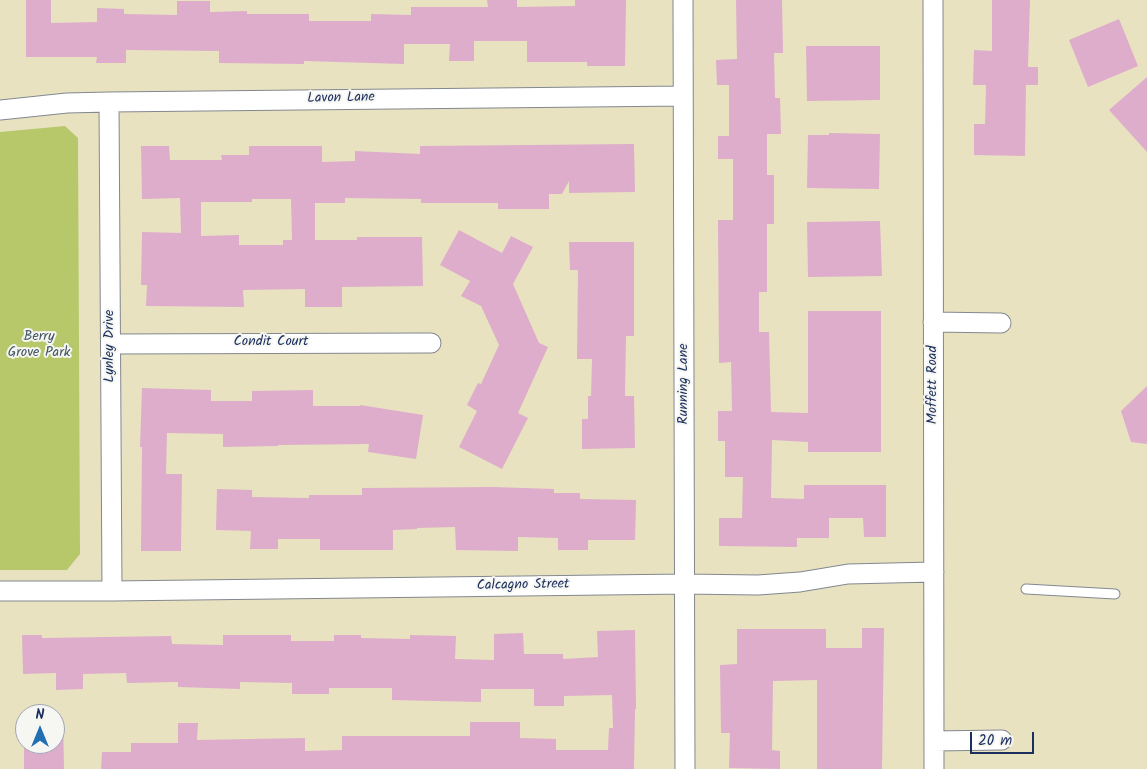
<!DOCTYPE html>
<html>
<head>
<meta charset="utf-8">
<style>
  body { margin:0 }
  #map { position:relative; width:1147px; height:769px; overflow:hidden; background:#e9e2c0; font-family:Kalam,sans-serif }
  canvas { display:block }
  .north { position:absolute; left:15px; top:704px; width:50px; height:50px; box-sizing:border-box; background:#f6f6f2; border:1px solid #9ea6b7; border-radius:50%; rotate:0deg; font-size:14px; font-weight:700; line-height:20px; text-align:center; color:#1b2f5e }
  .north::after { content:''; display:block; margin:auto; width:18px; height:22px; background:#1f6fb2; clip-path:polygon(50% 0,100% 100%,50% 72%,0 100%) }
  .scale { position:absolute; left:970px; top:732px; width:64px; height:22px; box-sizing:border-box; border:2px solid #1b2f5e; border-top:0; padding-left:6px; font-size:15px; line-height:18px; white-space:nowrap; color:#1b2f5e; -webkit-text-stroke:4px #f6f6f2; paint-order:stroke }
</style>
</head>
<body>
<div id="map">
<canvas width="1147" height="769"></canvas>
<div class="north">N</div>
<div class="scale">20 m</div>
</div>
<script>
const g = document.querySelector('canvas').getContext('2d');
g.lineJoin = 'round';
function paint(path, color) { g.fillStyle = color; g.fill(path, 'evenodd'); }
function stroke(path, color, width, dash) { g.strokeStyle = color; g.lineWidth = width; g.lineCap = dash ? 'butt' : 'round'; g.setLineDash(dash || []); g.stroke(path); }
function drawText(font, color, halo, rows, align = 'center') {
  g.font = font + ' Kalam,sans-serif'; g.lineWidth = 4; g.setLineDash([]); g.textBaseline = 'middle'; g.strokeStyle = halo; g.fillStyle = color; for (const [text, x, y, turn = 0] of rows) {
    g.save(); g.translate(x, y); g.rotate((+turn || 0) * Math.PI / 180); g.textAlign = isNaN(turn) ? turn : align; if (halo) g.strokeText(text, 0, 0); g.fillText(text, 0, 0); g.restore();
  }
}
paint(new Path2D(`
  M 65,126 L 78,138 L 80,554 L 67,570 L 0,570 L 0,132 Z`), '#b7c86b');
paint(new Path2D(`
  M 26,0 L 51,0 L 51,23 L 97,22 L 97,8 L 124,9 L 124,14 L 177,15 L 177,1 L 210,1 L 210,12 L 247,11 L 247,14 L 309,14 L 309,21 L 371,21 L 371,14 L 411,15 L 411,7 L 488,7 L 487,0 L 517,0 L 517,7 L 575,6 L 575,0 L 626,0 L 625,66 L 587,66 L 587,62 L 527,62 L 527,41 L 474,41 L 474,61 L 449,61 L 450,44 L 404,44 L 404,64 L 304,61 L 304,64 L 219,63 L 219,51 L 126,50 L 126,63 L 96,63 L 97,57 L 26,57 Z
  M 736,0 L 782,0 L 783,53 L 774,53 L 775,98 L 780,98 L 781,134 L 767,134 L 767,175 L 774,175 L 774,224 L 767,224 L 767,292 L 759,292 L 759,332 L 769,332 L 771,412 L 808,413 L 808,311 L 881,311 L 881,452 L 808,452 L 808,442 L 772,440 L 771,498 L 804,499 L 804,485 L 886,485 L 886,537 L 864,537 L 863,518 L 829,518 L 829,538 L 797,538 L 797,547 L 719,546 L 719,518 L 742,518 L 743,477 L 725,477 L 725,441 L 718,441 L 718,411 L 732,411 L 731,362 L 719,363 L 718,220 L 733,220 L 733,159 L 718,159 L 718,136 L 729,136 L 729,85 L 717,85 L 716,60 L 737,59 Z
  M 992,0 L 1030,0 L 1028,67 L 1038,67 L 1038,85 L 1026,85 L 1025,156 L 974,155 L 974,124 L 985,124 L 986,85 L 973,85 L 974,50 L 992,51 Z
  M 1119,19 L 1138,66 L 1088,87 L 1069,40 Z
  M 806,46 L 880,46 L 880,100 L 807,101 Z
  M 1147,77 L 1147,152 L 1109,110 Z
  M 829,133 L 880,134 L 879,189 L 807,188 L 808,135 L 829,135 Z
  M 634,144 L 635,192 L 569,193 L 569,181 L 562,194 L 549,194 L 549,209 L 498,209 L 498,203 L 421,203 L 421,199 L 345,198 L 345,203 L 315,203 L 315,240 L 357,240 L 357,237 L 422,237 L 423,286 L 342,287 L 342,307 L 305,307 L 305,289 L 243,290 L 244,307 L 146,306 L 147,285 L 141,285 L 142,232 L 181,233 L 180,198 L 142,199 L 141,146 L 169,146 L 170,160 L 222,160 L 221,155 L 249,155 L 249,146 L 322,146 L 322,162 L 355,161 L 355,151 L 420,154 L 420,146 ZM 252,199 L 291,199 L 292,240 L 283,240 L 283,245 L 239,245 L 239,235 L 201,236 L 201,202 L 252,202 Z
  M 880,221 L 882,276 L 808,277 L 807,222 Z
  M 459,230 L 502,253 L 511,236 L 533,247 L 513,284 L 539,343 L 548,347 L 518,413 L 528,418 L 502,469 L 459,447 L 477,411 L 467,405 L 478,383 L 481,384 L 499,345 L 481,306 L 461,296 L 470,281 L 440,265 Z
  M 569,242 L 634,242 L 634,336 L 626,336 L 625,396 L 634,396 L 635,448 L 582,449 L 582,419 L 588,419 L 588,396 L 591,396 L 592,359 L 577,359 L 578,270 L 570,270 Z
  M 1147,386 L 1147,444 L 1131,442 L 1121,411 Z
  M 142,388 L 211,390 L 211,401 L 252,401 L 252,391 L 313,390 L 313,406 L 360,406 L 360,405 L 423,415 L 416,459 L 368,452 L 369,444 L 278,445 L 278,446 L 223,447 L 223,434 L 167,433 L 166,474 L 182,474 L 181,551 L 141,551 L 142,447 L 140,447 Z
  M 493,487 L 554,489 L 554,493 L 580,493 L 580,499 L 636,500 L 635,540 L 588,540 L 588,550 L 558,550 L 558,538 L 518,537 L 518,551 L 456,550 L 455,527 L 417,528 L 417,529 L 393,530 L 393,550 L 320,550 L 320,539 L 278,539 L 278,549 L 250,549 L 251,531 L 216,530 L 217,489 L 252,490 L 252,497 L 309,498 L 309,495 L 362,495 L 362,488 Z
  M 862,628 L 884,628 L 882,769 L 817,769 L 817,680 L 773,681 L 772,750 L 780,751 L 780,769 L 729,768 L 730,733 L 721,733 L 720,665 L 737,664 L 737,629 L 826,629 L 826,648 L 862,648 Z
  M 635,630 L 636,709 L 635,709 L 634,769 L 101,769 L 102,752 L 131,752 L 131,743 L 178,743 L 178,723 L 198,723 L 197,740 L 305,738 L 305,751 L 342,750 L 342,736 L 470,736 L 470,722 L 520,722 L 520,738 L 556,739 L 556,750 L 608,750 L 609,728 L 613,728 L 612,695 L 564,696 L 564,706 L 534,706 L 534,689 L 481,689 L 481,702 L 392,700 L 392,688 L 329,688 L 329,694 L 292,694 L 292,683 L 240,682 L 240,689 L 178,687 L 178,682 L 127,683 L 126,673 L 83,674 L 83,689 L 56,690 L 56,673 L 23,674 L 22,635 L 42,635 L 42,638 L 171,636 L 172,644 L 223,645 L 223,635 L 291,635 L 291,641 L 334,641 L 334,635 L 361,635 L 361,638 L 410,639 L 410,635 L 456,636 L 455,659 L 494,660 L 494,634 L 523,633 L 524,654 L 563,654 L 563,659 L 598,657 L 597,631 Z
  M 24,718 L 25,744 L 55,744 L 55,718 L 63,718 L 64,769 L 24,769 Z`), '#ddadcb');
const service = new Path2D(`
  M 1026,589 L 1115,594`);
const minor = new Path2D(`
  M 683,0 L 685,769
  M 933,0 L 934,769
  M 109,102 L 112,591
  M 0,110 L 67,103 L 109,102 L 683,96
  M 933,322 L 1001,323
  M 111,344 L 431,343
  M 0,591 L 112,591 L 685,584 L 758,585 L 800,582 L 848,574 L 934,572
  M 934,741 L 1002,740`);
stroke(service, '#82888f', 11);
stroke(minor, '#82888f', 21);
stroke(service, '#fff', 9);
stroke(minor, '#fff', 19);
drawText('14px', '#1b2f5e', '#f6f6f2', [
  ["Lavon Lane",341,99,-1],
  ["Condit Court",271,343],
  ["Lynley Drive",111,346,-90],
  ["Running Lane",685,384,-90],
  ["Moffett Road",934,385,-90],
  ["Calcagno Street",523,586,-1]
]);
drawText('14px', '#425561', '#f6f6f2', [
  ["Berry",39,338],
  ["Grove Park",39,354]
]);
</script>
</body>
</html>
